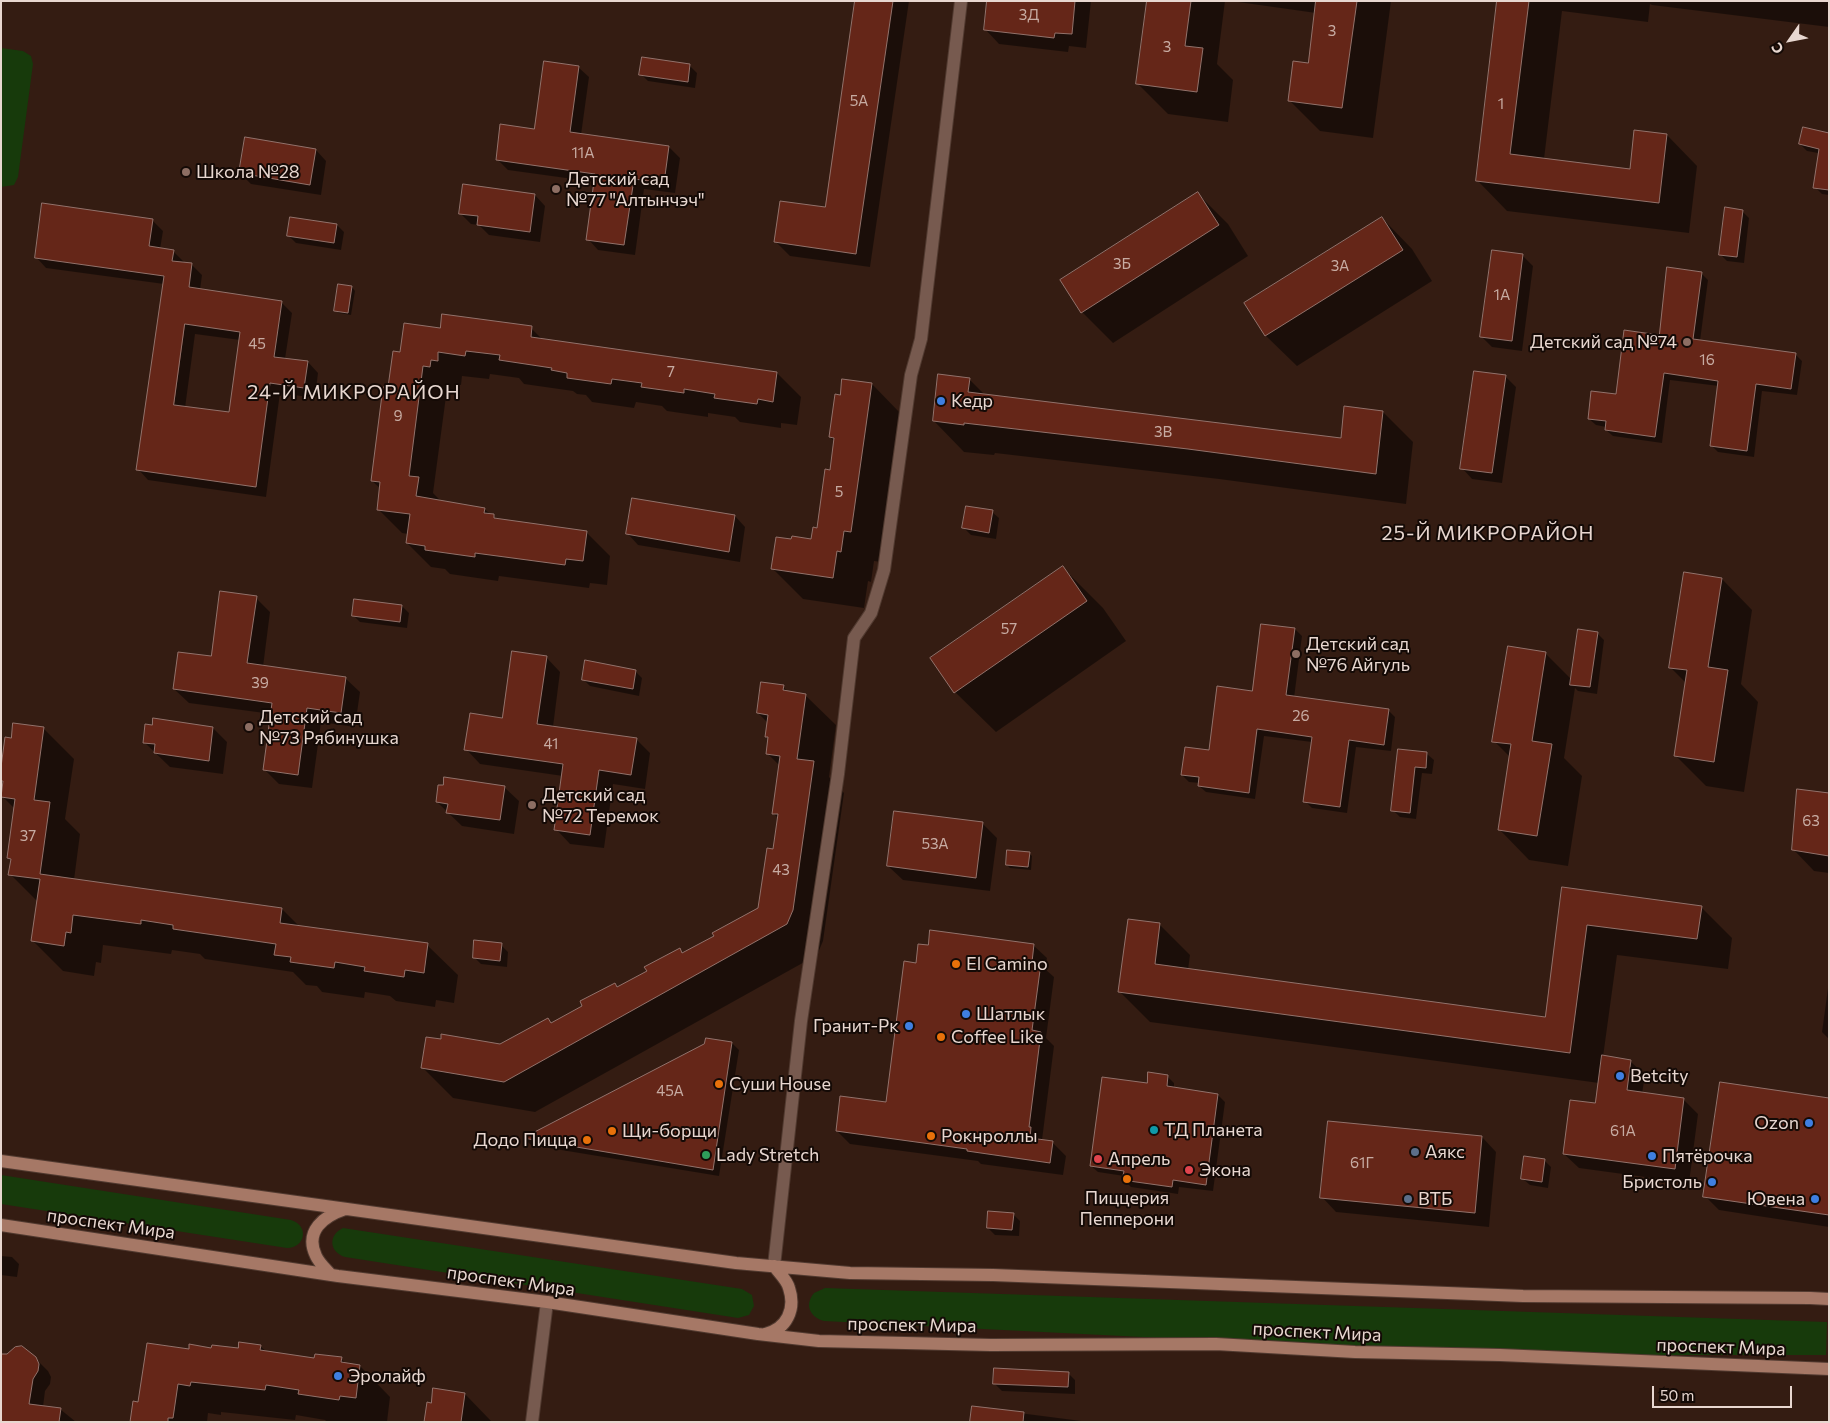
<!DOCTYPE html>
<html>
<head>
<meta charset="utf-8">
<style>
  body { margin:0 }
  #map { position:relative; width:1830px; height:1423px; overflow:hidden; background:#341c12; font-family:Commissioner,sans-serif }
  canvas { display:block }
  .frame { position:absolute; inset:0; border:2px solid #e8d7d0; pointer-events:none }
  .north { position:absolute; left:1765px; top:15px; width:50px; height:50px; -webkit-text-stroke:4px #140a06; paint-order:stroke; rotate:237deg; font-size:14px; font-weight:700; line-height:20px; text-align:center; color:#e8d7d0 }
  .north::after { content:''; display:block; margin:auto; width:18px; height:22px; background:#e8d7d0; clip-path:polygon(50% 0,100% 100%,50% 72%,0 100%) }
  .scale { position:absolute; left:1652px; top:1386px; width:140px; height:22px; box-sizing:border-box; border:2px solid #e8d7d0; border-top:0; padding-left:6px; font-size:15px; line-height:18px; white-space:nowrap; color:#e8d7d0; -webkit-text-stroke:4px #140a06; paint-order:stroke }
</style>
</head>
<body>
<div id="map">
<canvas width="1830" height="1423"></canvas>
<div class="frame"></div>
<div class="north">С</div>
<div class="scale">50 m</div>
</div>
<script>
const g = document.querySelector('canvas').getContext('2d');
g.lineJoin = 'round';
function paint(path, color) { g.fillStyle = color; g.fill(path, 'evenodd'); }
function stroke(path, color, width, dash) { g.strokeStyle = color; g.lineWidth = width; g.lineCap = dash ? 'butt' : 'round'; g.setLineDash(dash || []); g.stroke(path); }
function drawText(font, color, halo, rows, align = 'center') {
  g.font = font + ' Commissioner,sans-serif'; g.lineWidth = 4; g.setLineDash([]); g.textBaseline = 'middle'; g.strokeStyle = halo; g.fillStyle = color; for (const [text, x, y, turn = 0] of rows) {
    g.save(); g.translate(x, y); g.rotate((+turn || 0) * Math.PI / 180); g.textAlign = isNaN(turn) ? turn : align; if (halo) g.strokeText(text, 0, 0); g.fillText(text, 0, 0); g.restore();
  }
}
paint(new Path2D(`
  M 1,48 L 23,51 L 31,56 L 33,64 L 18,177 L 14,185 L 1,187 Z
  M 1,1175 L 291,1220 C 309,1225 306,1248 287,1248 L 1,1204 Z
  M 343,1228 L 742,1289 L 752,1295 L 754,1306 L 749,1315 L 738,1318 L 345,1257 C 329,1252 328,1235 343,1228 Z
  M 825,1288 L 1827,1322 L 1826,1355 L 1500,1355 L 824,1321 C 810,1317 804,1305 814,1293 Z`), '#173a0b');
paint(new Path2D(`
  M 856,1 L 909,1 L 870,267 L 790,256 L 775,241 L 826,209 Z
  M 988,1 L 1091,1 L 1086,48 L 1069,46 L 1068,52 L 999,44 L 985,29 Z
  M 1148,1 L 1225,1 L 1217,64 L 1233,80 L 1228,122 L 1168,114 L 1137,83 Z
  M 1231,1 L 1391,1 L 1373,138 L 1320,131 L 1289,100 L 1309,65 L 1316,13 Z
  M 1499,1 L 1829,1 L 1829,27 L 1652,5 L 1650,4 L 1648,22 L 1562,11 L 1544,159 L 1631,170 L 1667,135 L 1697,166 L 1689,233 L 1507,211 L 1477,180 Z
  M 690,66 L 697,73 L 695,88 L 648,81 L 641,74 Z
  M 578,67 L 589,77 L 581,135 L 669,147 L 680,158 L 675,193 L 644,189 L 635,255 L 598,250 L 588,239 L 595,182 L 508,170 L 497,159 L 535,130 Z
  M 1829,134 L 1829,155 L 1807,151 L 1800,144 Z
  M 246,139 L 316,150 L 326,161 L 321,195 L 251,184 L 240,173 Z
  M 1829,173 L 1829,195 L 1822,194 L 1815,187 Z
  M 1198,194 L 1228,224 L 1248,256 L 1113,343 L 1082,312 Z
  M 535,195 L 545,206 L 540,242 L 489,235 L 479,225 L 471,224 L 460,213 Z
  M 1742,211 L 1749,218 L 1744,263 L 1727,261 L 1720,254 Z
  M 1382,218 L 1412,249 L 1432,281 L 1297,366 L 1266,336 L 1246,304 Z
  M 152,220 L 163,231 L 160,249 L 173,251 L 184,262 L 184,263 L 191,264 L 202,275 L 200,290 L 281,302 L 292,313 L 285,359 L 308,362 L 318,373 L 315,398 L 280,393 L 266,497 L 148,480 L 138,469 L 164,284 L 46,268 L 36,257 ZM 195,334 L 240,340 L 231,414 L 185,408 Z
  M 337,225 L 344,232 L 341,250 L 296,243 L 289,236 Z
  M 1522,255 L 1533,266 L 1522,351 L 1492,347 L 1481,336 Z
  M 1701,273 L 1708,280 L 1700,341 L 1795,354 L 1802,361 L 1797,395 L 1762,391 L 1754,457 L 1718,452 L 1711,445 L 1719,386 L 1670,380 L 1662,443 L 1613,436 L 1606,430 L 1606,427 L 1596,425 L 1589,419 L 1617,395 L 1660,336 Z
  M 352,287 L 355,291 L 351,315 L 339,313 L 336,310 Z
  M 531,328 L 543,340 L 777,373 L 801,397 L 797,425 L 781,423 L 781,428 L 740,422 L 735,417 L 708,413 L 708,417 L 667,411 L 662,406 L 636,402 L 634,408 L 592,402 L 586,395 L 577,394 L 573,391 L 524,384 L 519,378 L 490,374 L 489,379 L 462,376 L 461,385 L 455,384 L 454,390 L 447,389 L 433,493 L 442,502 L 484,509 L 498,520 L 586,532 L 610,556 L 607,585 L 590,583 L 589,588 L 499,576 L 498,581 L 450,574 L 445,569 L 431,567 L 407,543 L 408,534 L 402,533 L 378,509 L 381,489 L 372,481 L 389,389 L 401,354 L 441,329 Z
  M 1505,376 L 1516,387 L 1502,483 L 1472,479 L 1462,468 Z
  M 969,379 L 985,395 L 1342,439 L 1383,412 L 1413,442 L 1406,504 L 1219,479 L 995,453 L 994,455 L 964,452 L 934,421 Z
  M 843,380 L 872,384 L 902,415 L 881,562 L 874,561 L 871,582 L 868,581 L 864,608 L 803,599 L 772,568 L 792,541 L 813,540 L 818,529 L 831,472 L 835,442 L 830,437 L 841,396 Z
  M 992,512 L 999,518 L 996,539 L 971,535 L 964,528 Z
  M 735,516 L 745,527 L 740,562 L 638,545 L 628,534 Z
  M 1063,568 L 1103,608 L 1126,641 L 996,732 L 955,692 L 932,658 Z
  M 1722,579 L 1752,610 L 1741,684 L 1758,702 L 1744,792 L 1706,786 L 1675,755 L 1686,683 L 1670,667 Z
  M 256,598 L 270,612 L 263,667 L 345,678 L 360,692 L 355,727 L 321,722 L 312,788 L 279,784 L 264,769 L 272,714 L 189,703 L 174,689 L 212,658 Z
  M 402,606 L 409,613 L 407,628 L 360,622 L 353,615 Z
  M 1295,629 L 1302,636 L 1294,698 L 1388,710 L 1395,717 L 1391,751 L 1356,747 L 1347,813 L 1312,808 L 1305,801 L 1312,742 L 1264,736 L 1255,799 L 1206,792 L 1199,786 L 1200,783 L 1189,782 L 1182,775 L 1210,751 L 1253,692 Z
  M 1597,633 L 1604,640 L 1597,694 L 1578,691 L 1575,688 L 1564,758 L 1582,776 L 1568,866 L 1529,860 L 1499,829 L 1510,757 L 1494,741 L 1545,653 L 1572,680 Z
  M 546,657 L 560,672 L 553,727 L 636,739 L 650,753 L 645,789 L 613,784 L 604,848 L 570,844 L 556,829 L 563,776 L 480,764 L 466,749 L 503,719 Z
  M 635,671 L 642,678 L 639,696 L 590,686 L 583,679 Z
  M 783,687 L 789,692 L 805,695 L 836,725 L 829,777 L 844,793 L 823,941 L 817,955 L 535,1112 L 453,1098 L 422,1067 L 501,1045 L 548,1020 L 552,1023 L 583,1006 L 615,984 L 618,988 L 649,972 L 680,950 L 684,954 L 715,937 L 759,909 L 774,850 L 778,818 L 773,813 L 780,766 L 767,753 L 769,740 L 766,736 L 768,723 L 758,713 Z
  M 43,728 L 74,759 L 65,819 L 80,834 L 74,880 L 282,909 L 300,927 L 427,945 L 458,975 L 454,1003 L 436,1000 L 435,1007 L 396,1001 L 390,996 L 365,992 L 364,998 L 322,992 L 317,986 L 306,985 L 293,972 L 205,959 L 200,954 L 172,950 L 171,954 L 103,945 L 101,963 L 96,962 L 94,976 L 63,971 L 33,941 L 38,902 L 10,874 L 12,861 L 8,858 L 15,809 L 3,797 L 4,784 L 1,781 L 12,739 Z
  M 213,728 L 227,742 L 223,774 L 170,767 L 144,742 Z
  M 1399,750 L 1427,754 L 1434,760 L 1432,774 L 1422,773 L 1416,819 L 1400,817 L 1393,810 Z
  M 444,787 L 504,787 L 519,801 L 514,834 L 462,826 L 437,802 Z
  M 1829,794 L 1829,873 L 1814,871 L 1793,849 Z
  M 983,824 L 997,838 L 990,891 L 903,880 L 888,866 Z
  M 1029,853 L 1032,856 L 1031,870 L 1010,868 L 1007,865 Z
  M 1563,889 L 1701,907 L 1732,938 L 1728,969 L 1617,955 L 1603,1057 L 1630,1061 L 1645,1075 L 1642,1094 L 1683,1099 L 1698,1114 L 1689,1183 L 1579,1168 L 1564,1154 L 1596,1105 L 1599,1083 L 1150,1022 L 1119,991 L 1159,924 L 1190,955 L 1188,970 L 1546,1018 Z
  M 501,945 L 508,952 L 507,967 L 481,964 L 474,957 Z
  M 1033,945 L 1047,958 L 1045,969 L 1054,977 L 1046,1038 L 1054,1046 L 1042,1140 L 1052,1142 L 1066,1156 L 1063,1175 L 981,1164 L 978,1161 L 850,1144 L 837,1131 L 887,1103 L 917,964 Z
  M 1829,981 L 1829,1039 L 1822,1032 Z
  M 732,1043 L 739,1050 L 719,1176 L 531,1145 L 525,1139 L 705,1045 Z
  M 1167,1076 L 1174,1083 L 1174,1089 L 1218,1095 L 1225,1102 L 1213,1191 L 1179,1187 L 1178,1194 L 1131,1187 L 1124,1180 L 1124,1176 L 1098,1172 L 1091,1166 L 1148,1085 Z
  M 1829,1099 L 1829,1227 L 1719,1210 L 1705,1196 Z
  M 1482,1137 L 1496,1152 L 1489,1227 L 1336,1212 L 1322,1197 Z
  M 1544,1160 L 1551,1167 L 1548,1188 L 1530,1185 L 1523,1179 Z
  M 1013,1214 L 1020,1221 L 1019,1236 L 995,1235 L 988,1228 Z
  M 1,1256 L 12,1257 L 19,1264 L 17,1277 L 1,1275 Z
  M 260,1346 L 267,1352 L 315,1360 L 341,1359 L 347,1364 L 360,1366 L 390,1397 L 387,1422 L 327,1422 L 325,1420 L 296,1415 L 295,1420 L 221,1412 L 221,1415 L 208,1413 L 207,1422 L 131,1422 L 139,1403 L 190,1350 L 239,1350 Z
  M 35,1358 L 48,1371 L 51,1377 L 50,1384 L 45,1391 L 43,1407 L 60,1409 L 76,1422 L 1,1422 Z
  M 1068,1373 L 1075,1380 L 1075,1394 L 1002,1391 L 995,1384 Z
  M 465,1394 L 492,1422 L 425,1422 L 432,1404 Z
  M 973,1407 L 1089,1422 L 972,1422 Z`), '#0007');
const building = new Path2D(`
  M 855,1 L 893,1 L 856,254 L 774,242 L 780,201 L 825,207 Z
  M 987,1 L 1075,1 L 1072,34 L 1055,33 L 1054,38 L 984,30 Z
  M 1147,1 L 1191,1 L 1185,46 L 1203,48 L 1197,92 L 1136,84 Z
  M 1316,1 L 1357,1 L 1342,108 L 1288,101 L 1293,61 L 1308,63 Z
  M 1497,1 L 1529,1 L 1510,154 L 1630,169 L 1634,130 L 1667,134 L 1659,203 L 1476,181 Z
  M 642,57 L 690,64 L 688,82 L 639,75 Z
  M 544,61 L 579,66 L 570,132 L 669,146 L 664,183 L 634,179 L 624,245 L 586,240 L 595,174 L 496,160 L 500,124 L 534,129 Z
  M 1803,127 L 1829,133 L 1829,190 L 1813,188 L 1819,149 L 1799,144 Z
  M 245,137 L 316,149 L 310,185 L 239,173 Z
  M 463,184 L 535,194 L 530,232 L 477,225 L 478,216 L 459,214 Z
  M 1198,192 L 1219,225 L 1081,313 L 1060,280 Z
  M 42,203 L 153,219 L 149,246 L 174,250 L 172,261 L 192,263 L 189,287 L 282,301 L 274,357 L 308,361 L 304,388 L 270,383 L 256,487 L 136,470 L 164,276 L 35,258 ZM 185,324 L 240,332 L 229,412 L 174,405 Z
  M 1725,207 L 1743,210 L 1737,257 L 1719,255 Z
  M 290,217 L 337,224 L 334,243 L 287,236 Z
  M 1382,217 L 1403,250 L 1265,336 L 1244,303 Z
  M 1492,250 L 1523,254 L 1512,341 L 1480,337 Z
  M 1667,267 L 1702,272 L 1693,339 L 1796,353 L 1791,389 L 1756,384 L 1747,451 L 1710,446 L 1718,381 L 1664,373 L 1655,437 L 1605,430 L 1606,421 L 1588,419 L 1591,391 L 1616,394 L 1624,330 L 1659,335 Z
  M 338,284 L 352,286 L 348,313 L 334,311 Z
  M 442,314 L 532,326 L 531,337 L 777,372 L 773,402 L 758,399 L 757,404 L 714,398 L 715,394 L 684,389 L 684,393 L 641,387 L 642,383 L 612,379 L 611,384 L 567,378 L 567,373 L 551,370 L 552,368 L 499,360 L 500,355 L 466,351 L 465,356 L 438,352 L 438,361 L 431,360 L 430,367 L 423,366 L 409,476 L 419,477 L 416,496 L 485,508 L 484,513 L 494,514 L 494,518 L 587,531 L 583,561 L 566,559 L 565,565 L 475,553 L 475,557 L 425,550 L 425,546 L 406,543 L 410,514 L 377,510 L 380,482 L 371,481 L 383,387 L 388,387 L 393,351 L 400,352 L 404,323 L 440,328 Z
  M 1474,371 L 1506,375 L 1492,473 L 1460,469 Z
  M 938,374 L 970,378 L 968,392 L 1341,438 L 1344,406 L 1383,411 L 1376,474 L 1188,449 L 964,423 L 964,425 L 933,421 Z
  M 842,379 L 872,383 L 851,532 L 844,531 L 841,552 L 837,551 L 833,578 L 771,569 L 776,537 L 791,539 L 792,536 L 811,539 L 813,527 L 817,528 L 825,469 L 830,470 L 834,438 L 829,437 L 835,394 L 840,395 Z
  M 632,498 L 735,515 L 729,552 L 626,534 Z
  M 966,506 L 993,510 L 989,533 L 962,528 Z
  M 1063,566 L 1087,601 L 954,693 L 930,658 Z
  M 1684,572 L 1722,578 L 1708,667 L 1728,670 L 1714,762 L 1674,756 L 1687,670 L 1669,668 Z
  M 220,591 L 257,596 L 247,663 L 346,677 L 341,713 L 307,708 L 298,775 L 263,770 L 272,703 L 173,689 L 178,652 L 211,656 Z
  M 354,599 L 402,605 L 400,622 L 352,616 Z
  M 1261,624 L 1295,628 L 1286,695 L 1389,709 L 1384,745 L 1349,740 L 1340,807 L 1303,802 L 1312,737 L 1257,729 L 1249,793 L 1198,786 L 1199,777 L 1181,775 L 1185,747 L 1209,750 L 1217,686 L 1252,691 Z
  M 1578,629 L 1598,632 L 1590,687 L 1570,685 Z
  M 1508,646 L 1546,652 L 1532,741 L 1552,744 L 1537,836 L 1498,830 L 1511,744 L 1492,742 Z
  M 512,651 L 547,656 L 537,724 L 637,738 L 631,775 L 599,770 L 590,835 L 554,830 L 563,764 L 464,750 L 470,713 L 502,718 Z
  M 585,660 L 636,670 L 633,689 L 582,680 Z
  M 761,682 L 784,685 L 783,690 L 806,694 L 797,759 L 814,761 L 793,910 L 787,924 L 504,1082 L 421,1068 L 426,1037 L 441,1039 L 441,1034 L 500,1044 L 548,1018 L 551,1023 L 582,1006 L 580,1001 L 615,983 L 617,987 L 647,971 L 644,967 L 680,948 L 682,953 L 714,936 L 712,933 L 758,908 L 767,848 L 773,849 L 778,814 L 772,814 L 780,756 L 766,754 L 768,737 L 765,737 L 768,715 L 757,713 Z
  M 153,718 L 213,727 L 209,761 L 154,753 L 155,744 L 143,743 L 145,724 L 152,725 Z
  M 13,723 L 44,727 L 34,800 L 50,802 L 40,874 L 282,908 L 280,923 L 428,943 L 424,973 L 405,970 L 404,977 L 364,971 L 365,967 L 335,962 L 334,968 L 290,962 L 291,957 L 274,955 L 276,944 L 173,929 L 173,925 L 141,920 L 141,924 L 73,915 L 71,933 L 66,932 L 64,946 L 31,941 L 40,879 L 8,875 L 11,859 L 7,858 L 15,799 L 1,797 L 3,781 L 1,781 L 1,767 L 5,737 L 11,738 Z
  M 1398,749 L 1427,752 L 1426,768 L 1415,767 L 1410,813 L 1391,811 Z
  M 444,777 L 505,786 L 500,820 L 446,813 L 448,804 L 436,802 L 438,785 L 443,785 Z
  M 1797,789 L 1829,793 L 1829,856 L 1792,850 Z
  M 894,811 L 983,822 L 976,878 L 887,866 Z
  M 1007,850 L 1030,852 L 1028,867 L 1006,865 Z
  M 1562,887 L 1702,906 L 1697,939 L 1587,925 L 1570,1053 L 1118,992 L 1128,919 L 1160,923 L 1155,964 L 1545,1017 Z
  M 930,930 L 1034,944 L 1032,962 L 1041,963 L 1032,1030 L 1041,1032 L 1029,1127 L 1031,1127 L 1030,1138 L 1053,1141 L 1050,1163 L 967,1151 L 967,1149 L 836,1131 L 840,1096 L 886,1102 L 904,961 L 916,963 L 918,944 L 928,945 Z
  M 474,940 L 502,943 L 500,961 L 473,958 Z
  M 706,1038 L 732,1042 L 713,1170 L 523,1138 L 704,1044 Z
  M 1602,1055 L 1631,1060 L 1627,1090 L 1684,1098 L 1675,1169 L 1563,1154 L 1570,1100 L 1595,1103 Z
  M 1148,1072 L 1168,1075 L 1167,1086 L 1218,1094 L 1206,1185 L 1173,1180 L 1172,1187 L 1122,1180 L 1124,1171 L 1090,1166 L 1102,1077 L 1147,1083 Z
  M 1720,1082 L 1829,1098 L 1829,1215 L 1703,1197 Z
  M 1328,1121 L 1482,1136 L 1475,1213 L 1320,1198 Z
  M 1524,1156 L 1545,1159 L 1542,1182 L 1521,1179 Z
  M 988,1211 L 1014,1213 L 1012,1230 L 987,1228 Z
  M 239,1342 L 261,1345 L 260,1350 L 314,1358 L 315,1354 L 342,1357 L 341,1362 L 360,1365 L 356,1398 L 340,1396 L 339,1400 L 298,1394 L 299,1390 L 266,1385 L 265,1390 L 191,1382 L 190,1386 L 178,1384 L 173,1418 L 168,1418 L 168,1422 L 130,1422 L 133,1401 L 138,1402 L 147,1343 L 189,1349 L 189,1344 L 211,1348 L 212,1345 L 238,1348 Z
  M 22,1346 L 36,1357 L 39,1364 L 38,1371 L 33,1379 L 29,1404 L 61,1408 L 59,1422 L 1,1422 L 1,1354 L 7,1354 L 15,1347 Z
  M 994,1368 L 1069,1372 L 1068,1387 L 993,1384 Z
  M 433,1388 L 465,1393 L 461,1422 L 424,1422 L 427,1402 L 431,1403 Z
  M 972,1406 L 1024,1412 L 1023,1422 L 970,1422 Z`);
paint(building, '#652618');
stroke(building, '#92726b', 1);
const street = new Path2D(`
  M 774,1266 L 801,1021 L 838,774 L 854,638 L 871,613 L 884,570 L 911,375 L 921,339 L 961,1
  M 532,1422 L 547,1302`);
const secondary = new Path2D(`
  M 1,1161 L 736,1263 L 850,1273 L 993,1275 L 1523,1296 L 1810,1298 L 1829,1299
  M 1,1225 L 338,1276 L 547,1302 L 758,1334 L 819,1341 L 991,1345 L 1216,1344 L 1355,1352 L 1500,1355 L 1829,1369
  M 331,1275 C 326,1269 319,1263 316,1256 C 304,1231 324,1216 345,1209
  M 765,1334 C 787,1329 796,1309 789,1288 C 787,1280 779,1273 774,1266`);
stroke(street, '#513a30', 14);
stroke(secondary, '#513a30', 14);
stroke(street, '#775a4f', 12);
stroke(secondary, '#a67866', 12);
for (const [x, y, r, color] of [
  [186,172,5,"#8d6e63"],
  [556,189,5,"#8d6e63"],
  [1687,342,5,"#8d6e63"],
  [941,401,5,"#3f7fe0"],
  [1296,654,5,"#8d6e63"],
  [249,727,5,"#8d6e63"],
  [532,805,5,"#8d6e63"],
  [956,964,5,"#e8710a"],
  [966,1014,5,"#3f7fe0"],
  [909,1026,5,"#3f7fe0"],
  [941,1037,5,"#e8710a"],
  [1620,1076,5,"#3f7fe0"],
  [719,1084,5,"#e8710a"],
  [1809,1123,5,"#3f7fe0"],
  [1154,1130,5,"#0f9aa8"],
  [612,1131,5,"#e8710a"],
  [931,1136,5,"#e8710a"],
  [587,1140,5,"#e8710a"],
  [1415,1152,5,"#5c6f8a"],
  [706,1155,5,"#2e9e5b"],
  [1652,1156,5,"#3f7fe0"],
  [1098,1159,5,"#e0444e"],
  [1189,1170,5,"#e0444e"],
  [1127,1179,5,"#e8710a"],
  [1712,1182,5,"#3f7fe0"],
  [1408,1199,5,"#5c6f8a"],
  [1815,1199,5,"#3f7fe0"],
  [338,1376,5,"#3f7fe0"]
]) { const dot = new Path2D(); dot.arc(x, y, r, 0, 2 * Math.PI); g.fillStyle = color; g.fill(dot); stroke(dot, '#140a06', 2); }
drawText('15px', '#c7aba2', null, [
  ["3Д",1029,15],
  ["3",1332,31],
  ["3",1167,47],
  ["5А",859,101],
  ["1",1501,104],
  ["11А",583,153],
  ["3Б",1122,264],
  ["3А",1340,266],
  ["1А",1502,295],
  ["45",257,344],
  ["16",1707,360],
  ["7",671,372],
  ["9",398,416],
  ["3В",1163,432],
  ["5",839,492],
  ["57",1009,629],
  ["39",260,683],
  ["26",1301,716],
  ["41",551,744],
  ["63",1811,821],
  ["37",28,836],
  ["53А",935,844],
  ["43",781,870],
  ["45А",670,1091],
  ["61А",1623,1131],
  ["61Г",1362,1163]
]);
drawText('18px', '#e8d7d0', '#140a06', [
  ["Школа №28",196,172],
  ["Детский сад",566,179],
  ["№77 \"Алтынчэч\"",566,200],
  ["Детский сад №74",1677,342,"right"],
  ["Кедр",951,401],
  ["Детский сад",1306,644],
  ["№76 Айгуль",1306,665],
  ["Детский сад",259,717],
  ["№73 Рябинушка",259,738],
  ["Детский сад",542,795],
  ["№72 Теремок",542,816],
  ["El Camino",966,964],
  ["Шатлык",976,1014],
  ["Гранит-Рк",899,1026,"right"],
  ["Coffee Like",951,1037],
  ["Betcity",1630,1076],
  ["Суши House",729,1084],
  ["Ozon",1799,1123,"right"],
  ["ТД Планета",1164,1130],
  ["Щи-борщи",622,1131],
  ["Рокнроллы",941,1136],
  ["Додо Пицца",577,1140,"right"],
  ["Аякс",1425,1152],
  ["Lady Stretch",716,1155],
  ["Пятёрочка",1662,1156],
  ["Апрель",1108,1159],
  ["Экона",1199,1170],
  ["Бристоль",1702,1182,"right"],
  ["Пиццерия",1127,1198,"center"],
  ["Пепперони",1127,1219,"center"],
  ["ВТБ",1418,1199],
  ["Ювена",1805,1199,"right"],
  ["Эролайф",348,1376]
], 'left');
drawText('18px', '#e8d7d0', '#140a06', [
  ["проспект Мира",111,1224,8],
  ["проспект Мира",511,1281,8],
  ["проспект Мира",912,1325,1],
  ["проспект Мира",1317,1332,3],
  ["проспект Мира",1721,1347,2]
]);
g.letterSpacing = '1px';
drawText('20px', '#e8d7d0', '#140a06', [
  ["24-Й МИКРОРАЙОН",354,392],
  ["25-Й МИКРОРАЙОН",1488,533]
]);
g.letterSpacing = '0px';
</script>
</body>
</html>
